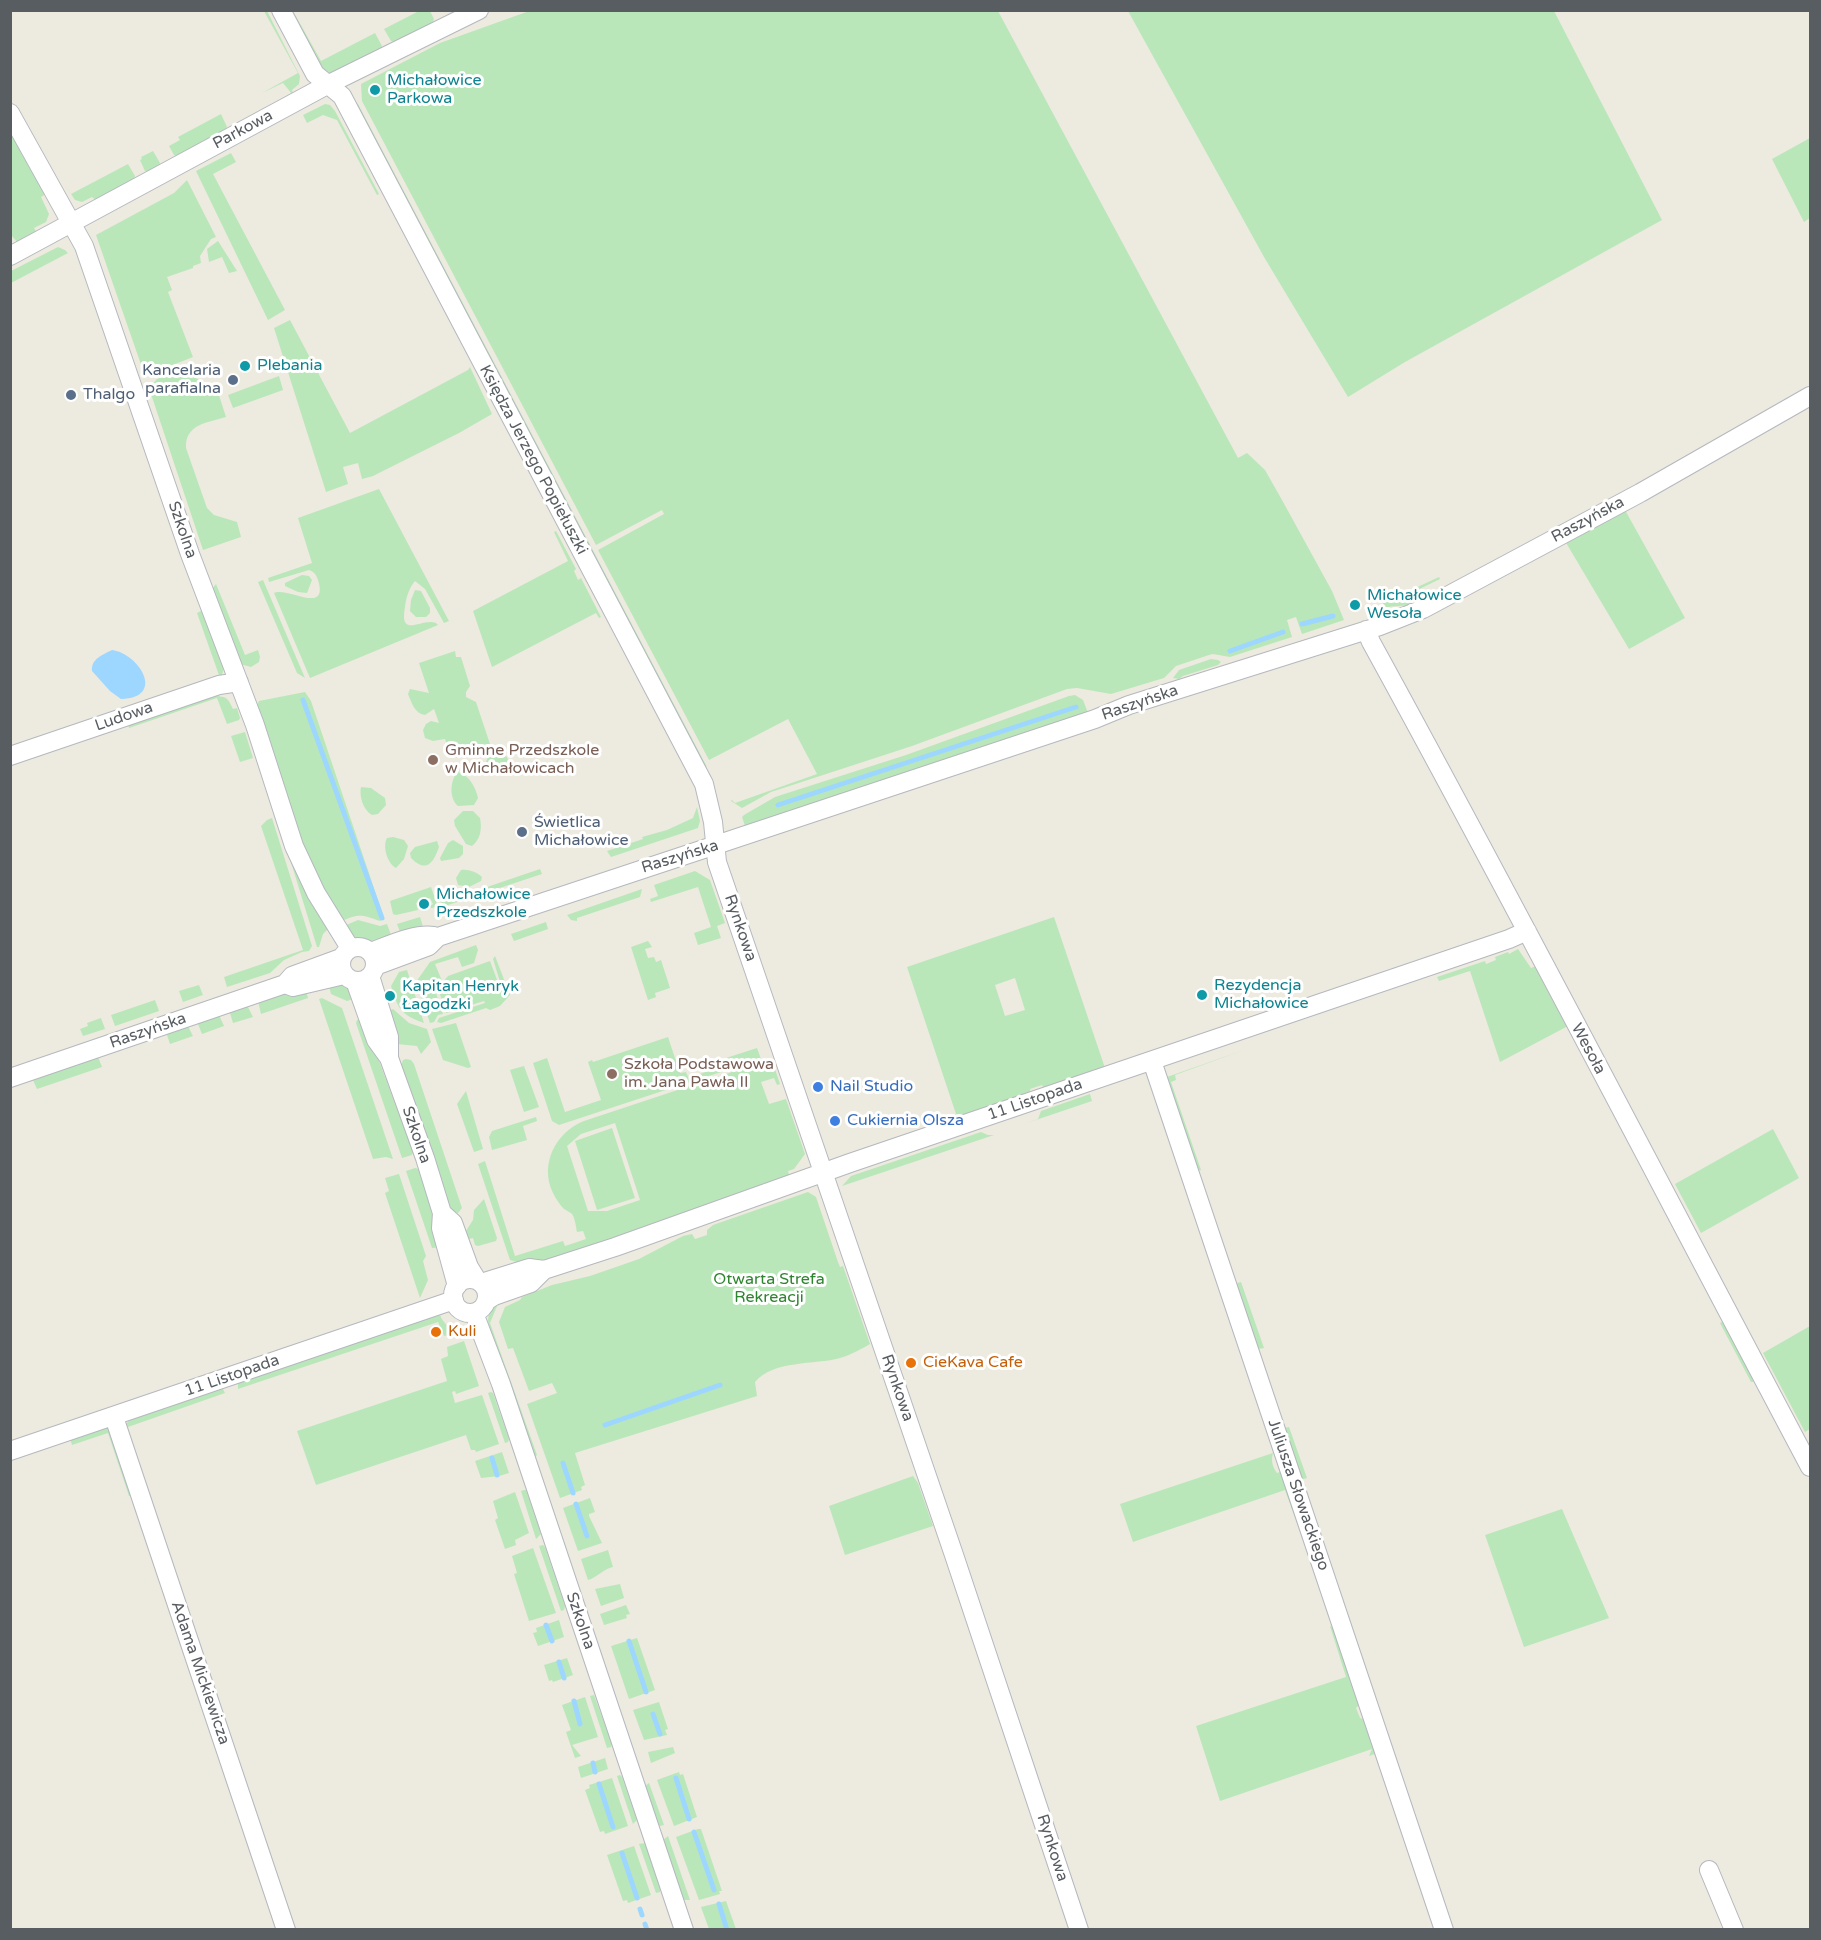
<!DOCTYPE html>
<html>
<head>
<meta charset="utf-8">
<style>
  body { margin:0 }
  #map { position:relative; width:1821px; height:1940px; overflow:hidden; background:#edeadf; font-family:"Varela Round",sans-serif }
  canvas { display:block }
  .frame { position:absolute; inset:0; border:12px solid #585d62; pointer-events:none }
</style>
</head>
<body>
<div id="map">
<canvas width="1821" height="1940"></canvas>
<div class="frame"></div>
</div>
<script>
const g = document.querySelector('canvas').getContext('2d');
g.lineJoin = 'round';
function paint(path, color) { g.fillStyle = color; g.fill(path, 'evenodd'); }
function stroke(path, color, width, dash) { g.strokeStyle = color; g.lineWidth = width; g.lineCap = dash ? 'butt' : 'round'; g.setLineDash(dash || []); g.stroke(path); }
function drawText(font, color, halo, rows, align = 'center') {
  g.font = font + ' "Varela Round",sans-serif'; g.lineWidth = 6; g.setLineDash([]); g.textBaseline = 'middle'; g.strokeStyle = halo; g.fillStyle = color; for (const [text, x, y, turn = 0] of rows) {
    g.save(); g.translate(x, y); g.rotate((+turn || 0) * Math.PI / 180); g.textAlign = isNaN(turn) ? turn : align; if (halo) g.strokeText(text, 0, 0); g.fillText(text, 0, 0); g.restore();
  }
}
paint(new Path2D(`
  M 532,10 L 998,11 L 1238,458 L 1247,453 L 1265,470 L 1282,500 L 1332,591 L 1344,620 L 1302,634 L 1296,617 L 1287,620 L 1292,637 L 1230,657 L 1213,654 L 1209,655 L 1176,666 L 1164,678 L 1111,694 L 1077,688 L 1067,689 L 912,746 L 771,792 L 742,808 L 731,801 L 732,800 L 735,803 L 817,774 L 788,719 L 709,760 L 598,550 L 664,514 L 662,510 L 596,545 L 362,101 L 361,84 L 440,43 Z
  M 264,11 L 267,11 L 300,76 L 299,84 L 292,90 L 293,93 L 292,94 L 283,83 L 262,93 L 298,73 Z
  M 289,11 L 293,11 L 321,61 L 375,33 L 382,46 L 380,51 L 330,73 L 323,71 Z
  M 419,11 L 430,11 L 434,19 L 432,24 L 395,43 L 391,41 L 384,29 Z
  M 1128,11 L 1554,11 L 1662,220 L 1405,362 L 1348,397 L 1264,257 Z
  M 355,101 L 358,104 L 707,767 L 702,764 Z
  M 325,104 L 330,105 L 335,111 L 379,194 L 377,195 L 337,120 L 323,115 L 307,123 L 303,115 Z
  M 221,114 L 227,127 L 225,132 L 196,148 L 194,146 L 194,148 L 178,157 L 174,155 L 169,146 L 180,140 L 178,137 Z
  M 10,129 L 46,194 L 41,197 L 49,214 L 46,222 L 34,228 L 37,233 L 18,243 L 11,235 Z
  M 1810,138 L 1810,218 L 1804,222 L 1772,159 Z
  M 153,151 L 160,163 L 158,168 L 149,172 L 145,171 L 140,160 L 142,159 L 141,157 Z
  M 231,153 L 236,162 L 213,174 L 285,310 L 268,320 L 196,171 Z
  M 128,164 L 135,176 L 133,181 L 97,201 L 92,197 L 82,202 L 75,200 L 64,183 L 71,194 Z
  M 187,180 L 216,237 L 211,239 L 200,256 L 201,263 L 193,266 L 193,268 L 167,277 L 172,290 L 168,292 L 193,357 L 145,376 L 96,235 L 174,193 Z
  M 218,241 L 237,271 L 229,273 L 222,257 L 209,262 L 207,249 Z
  M 58,247 L 65,250 L 68,253 L 11,283 L 11,271 Z
  M 290,320 L 350,433 L 468,370 L 470,367 L 492,414 L 459,433 L 373,476 L 362,479 L 358,463 L 343,467 L 348,484 L 326,492 L 274,328 Z
  M 181,370 L 207,384 L 210,383 L 216,386 L 226,417 C 207,423 185,424 186,448 L 207,508 L 214,515 L 237,522 L 241,537 L 203,550 L 149,388 L 157,379 Z
  M 279,376 L 283,390 L 233,408 L 228,395 Z
  M 379,489 L 449,621 L 444,623 L 425,589 L 415,581 C 409,588 406,598 405,607 C 399,640 422,617 436,623 L 438,625 L 310,678 L 274,593 C 287,586 329,616 318,580 C 316,574 314,572 309,570 L 269,582 L 268,578 L 312,563 L 298,518 Z
  M 1625,510 L 1685,618 L 1629,649 L 1565,541 Z
  M 556,531 L 576,569 L 574,571 L 578,580 L 581,578 L 601,617 L 599,618 L 596,613 L 492,667 L 473,611 L 568,561 L 554,532 Z
  M 302,575 L 309,576 L 312,580 L 307,593 L 298,592 L 285,586 L 285,583 Z
  M 1439,577 L 1440,579 L 1407,595 L 1412,604 C 1403,607 1395,605 1385,608 L 1383,603 Z
  M 263,580 L 305,678 L 297,673 L 258,582 Z
  M 216,584 L 245,655 L 258,650 L 260,657 L 259,662 L 251,667 L 240,664 L 212,589 Z
  M 415,590 L 421,591 L 430,608 L 430,613 L 426,617 L 416,617 L 410,611 L 411,600 Z
  M 201,611 L 204,612 L 224,665 L 223,672 L 220,678 L 197,613 Z
  M 455,651 L 456,657 L 461,657 L 470,686 L 466,692 L 466,697 L 476,702 L 491,747 L 456,758 L 457,753 L 448,748 L 445,739 L 433,741 L 425,738 L 423,730 L 426,724 L 431,721 L 439,723 L 434,709 L 425,715 C 414,713 412,703 408,694 L 410,689 L 429,693 L 419,663 Z
  M 1211,659 L 1218,660 L 1221,662 L 1218,665 L 1183,676 L 1179,679 L 1173,678 L 1179,670 Z
  M 305,692 L 311,701 L 384,918 L 380,921 C 363,915 359,913 342,921 C 330,901 318,881 309,859 C 287,810 273,756 257,705 L 259,701 Z
  M 213,693 C 224,701 225,691 233,709 L 237,708 L 240,718 L 239,720 L 227,724 L 217,698 L 129,728 L 128,723 Z
  M 1075,695 L 1083,700 L 1088,713 L 746,829 L 742,817 L 744,815 L 775,797 L 906,755 L 1069,696 Z
  M 245,732 L 253,758 L 240,762 L 231,736 Z
  M 496,750 L 504,753 L 508,759 L 507,764 L 494,771 L 486,770 L 484,767 L 488,757 Z
  M 457,772 C 469,774 476,788 478,798 L 474,805 L 458,806 C 449,798 450,782 457,772 Z
  M 361,787 L 371,788 L 385,798 L 386,805 L 378,814 L 372,815 C 363,810 359,796 361,787 Z
  M 697,807 L 700,821 L 698,828 L 611,857 L 607,851 L 643,839 L 642,837 L 667,830 L 693,818 Z
  M 463,811 L 473,811 L 480,818 C 482,828 481,839 472,846 L 466,844 L 455,826 L 454,820 Z
  M 272,818 L 312,946 L 309,951 L 302,952 L 284,960 L 270,973 L 227,987 L 224,977 L 303,950 L 261,826 L 267,820 Z
  M 393,837 L 404,840 L 408,846 L 404,859 L 396,868 C 388,864 382,847 387,838 Z
  M 453,840 L 463,846 L 463,854 L 459,858 L 441,861 L 440,858 L 448,843 Z
  M 437,841 L 439,847 C 433,864 426,873 411,858 L 410,853 L 415,847 Z
  M 290,859 L 292,859 L 328,929 L 323,934 L 319,947 L 317,947 Z
  M 540,869 L 542,874 L 445,906 L 431,908 L 430,906 L 433,904 L 430,898 L 416,903 L 418,910 L 396,915 L 393,914 L 390,901 L 431,887 L 437,904 Z
  M 461,870 C 468,869 477,872 482,877 L 481,881 L 469,887 L 458,885 L 456,878 Z
  M 695,871 L 710,880 L 725,923 L 717,926 L 721,938 L 698,945 L 694,933 L 711,927 L 698,887 L 651,902 L 650,899 L 658,896 L 654,885 Z
  M 642,889 L 640,897 L 577,918 L 577,921 L 571,920 L 567,915 Z
  M 420,917 L 424,930 L 402,937 L 397,924 Z
  M 1054,917 L 1105,1068 L 1044,1089 L 1042,1085 L 1030,1089 L 1031,1093 L 950,1120 L 948,1117 L 956,1114 L 907,967 ZM 1015,978 L 1025,1010 L 1005,1016 L 995,985 Z
  M 358,920 L 380,926 L 387,924 L 391,935 L 372,944 C 355,936 357,942 344,926 Z
  M 546,922 L 548,929 L 514,941 L 511,934 Z
  M 648,941 L 652,947 L 645,949 L 648,958 L 654,957 L 656,962 L 661,960 L 670,988 L 655,993 L 656,997 L 648,1000 L 631,947 Z
  M 476,945 L 478,950 L 474,963 L 462,967 L 458,957 L 435,964 L 442,981 L 435,990 L 443,1014 L 438,1015 L 434,1022 L 430,1023 L 416,982 L 430,962 Z
  M 1518,949 L 1531,968 L 1536,966 L 1568,1026 L 1500,1062 L 1470,971 L 1439,981 L 1437,977 L 1485,961 L 1486,964 L 1496,960 L 1495,957 L 1508,952 L 1509,954 Z
  M 495,956 L 510,995 L 500,1006 L 490,1010 L 486,1008 L 441,1023 L 437,1022 L 439,1018 L 485,1003 L 484,1001 L 446,1013 L 438,988 L 448,976 L 490,961 L 499,985 L 501,985 L 493,959 Z
  M 407,970 L 424,1023 C 401,1015 398,1009 391,986 L 399,972 Z
  M 328,982 C 345,984 347,983 356,998 L 347,1001 L 331,994 Z
  M 199,985 L 203,995 L 183,1002 L 179,991 Z
  M 302,989 L 306,991 L 308,998 L 261,1014 L 258,1001 Z
  M 322,998 L 342,1008 L 393,1159 L 386,1157 L 373,1159 L 319,999 Z
  M 155,1000 L 159,1011 L 115,1026 L 111,1015 Z
  M 247,1005 L 253,1017 L 233,1023 L 230,1013 L 231,1011 Z
  M 393,1009 L 409,1023 L 427,1029 L 431,1042 L 421,1054 L 417,1046 L 397,1044 L 386,1012 Z
  M 219,1015 L 224,1026 L 202,1034 L 198,1024 L 199,1022 Z
  M 101,1018 L 105,1029 L 83,1036 L 80,1029 L 88,1026 L 87,1023 Z
  M 363,1018 L 413,1152 L 412,1155 L 402,1158 L 356,1023 L 357,1020 Z
  M 456,1023 L 471,1067 L 468,1068 L 443,1060 L 432,1029 Z
  M 188,1026 L 193,1036 L 170,1044 L 167,1035 L 168,1033 Z
  M 668,1037 L 680,1073 L 686,1072 L 690,1082 L 559,1125 L 552,1121 L 533,1063 L 547,1058 L 565,1112 L 601,1100 L 588,1062 L 592,1060 L 593,1062 Z
  M 757,1048 L 762,1062 L 757,1063 L 756,1061 L 696,1080 L 694,1076 L 726,1065 L 723,1059 Z
  M 1244,1050 L 1175,1075 L 1176,1080 L 1171,1082 L 1201,1170 L 1197,1171 L 1167,1077 Z
  M 98,1057 L 102,1067 L 37,1089 L 33,1080 L 34,1078 Z
  M 406,1059 L 411,1060 L 414,1064 L 462,1208 L 458,1213 L 452,1211 L 444,1191 L 401,1066 L 403,1060 Z
  M 773,1063 L 780,1084 L 777,1085 L 774,1078 L 761,1082 L 769,1104 L 786,1099 L 805,1154 L 794,1169 L 788,1171 L 790,1178 L 564,1257 L 519,1267 L 517,1262 L 510,1260 L 478,1164 L 485,1161 L 515,1256 L 563,1241 L 565,1246 L 586,1239 L 583,1231 L 577,1232 C 576,1227 575,1218 572,1214 C 570,1212 567,1211 564,1209 C 560,1205 556,1199 553,1193 C 539,1164 556,1132 584,1121 L 753,1065 L 754,1068 ZM 615,1123 L 640,1200 L 607,1211 L 588,1211 L 567,1146 L 581,1134 Z
  M 524,1066 L 539,1107 L 524,1112 L 510,1070 Z
  M 466,1091 L 483,1149 L 474,1152 L 457,1104 Z
  M 1090,1094 L 1092,1101 L 1024,1124 L 1038,1119 L 1041,1111 Z
  M 536,1117 L 537,1121 L 523,1126 L 527,1140 L 492,1150 L 489,1137 L 492,1131 Z
  M 612,1128 L 635,1198 L 597,1210 L 575,1141 Z
  M 1773,1129 L 1799,1178 L 1701,1233 L 1675,1184 Z
  M 981,1132 L 988,1135 L 994,1135 L 842,1186 L 851,1176 Z
  M 415,1168 L 419,1169 L 442,1247 L 432,1248 L 406,1171 Z
  M 399,1174 L 426,1256 L 423,1261 L 428,1280 L 420,1298 L 385,1193 L 389,1191 L 385,1178 Z
  M 808,1192 L 816,1197 L 838,1262 L 840,1267 L 843,1266 L 870,1344 C 861,1349 851,1355 840,1358 C 815,1365 773,1360 755,1382 L 757,1396 L 575,1453 L 585,1485 L 581,1487 L 582,1490 L 560,1498 L 527,1404 L 557,1393 L 552,1383 L 529,1391 L 513,1348 L 508,1349 L 499,1322 L 505,1307 L 520,1300 L 522,1297 L 552,1285 L 590,1276 L 639,1259 L 683,1236 L 692,1234 L 695,1239 L 707,1235 L 707,1230 L 713,1225 Z
  M 484,1199 L 497,1238 L 496,1241 L 478,1246 L 475,1245 L 473,1238 L 465,1240 L 464,1234 L 473,1220 L 474,1210 Z
  M 1241,1282 L 1264,1348 L 1258,1349 L 1255,1348 L 1234,1284 Z
  M 500,1299 L 490,1323 L 537,1455 L 536,1456 L 533,1455 L 488,1322 C 488,1311 492,1306 500,1299 Z
  M 440,1315 C 443,1323 449,1326 454,1334 L 444,1336 L 438,1322 L 238,1389 L 238,1382 L 399,1327 Z
  M 1722,1322 L 1725,1323 L 1755,1378 L 1753,1382 L 1751,1382 L 1720,1323 Z
  M 1810,1326 L 1810,1429 L 1805,1432 L 1763,1353 Z
  M 464,1341 L 479,1386 L 456,1394 L 455,1391 L 452,1392 L 455,1403 L 482,1395 L 499,1444 L 476,1452 L 475,1450 L 471,1450 L 466,1435 L 316,1485 L 297,1431 L 447,1381 L 441,1359 L 448,1356 L 447,1347 Z
  M 222,1387 L 225,1393 L 128,1427 L 126,1424 L 129,1420 Z
  M 491,1392 L 493,1393 L 509,1439 L 508,1442 L 505,1443 L 488,1393 Z
  M 108,1427 L 133,1495 L 129,1496 L 108,1433 L 72,1445 L 70,1438 Z
  M 1289,1427 L 1307,1478 L 1300,1480 L 1283,1428 Z
  M 502,1452 L 509,1473 L 499,1476 L 481,1478 L 475,1461 Z
  M 1273,1453 C 1271,1460 1272,1466 1277,1473 L 1283,1471 L 1301,1525 L 1298,1526 L 1285,1490 L 1133,1542 L 1120,1504 Z
  M 913,1476 L 918,1483 L 933,1526 L 845,1555 L 829,1506 Z
  M 524,1490 L 526,1490 L 541,1534 L 536,1539 L 521,1491 Z
  M 515,1492 L 529,1533 L 515,1540 L 516,1545 L 505,1549 L 495,1520 L 498,1518 L 493,1501 Z
  M 590,1498 L 595,1512 L 589,1514 L 589,1516 L 602,1543 L 578,1551 L 563,1508 Z
  M 1562,1509 L 1609,1618 L 1524,1647 L 1485,1535 Z
  M 543,1545 L 545,1547 L 565,1606 L 564,1610 L 561,1611 L 539,1546 Z
  M 533,1548 L 556,1613 L 529,1621 L 514,1574 L 517,1573 L 512,1556 Z
  M 608,1550 L 613,1567 C 603,1569 598,1577 588,1580 L 581,1559 Z
  M 620,1584 L 624,1598 L 601,1606 L 595,1589 Z
  M 626,1605 L 630,1614 L 626,1615 L 627,1618 L 604,1625 L 600,1614 Z
  M 559,1620 L 564,1637 L 538,1646 L 533,1633 L 537,1632 L 536,1628 Z
  M 1330,1626 L 1335,1628 L 1361,1703 L 1356,1708 L 1360,1718 L 1366,1720 L 1377,1750 L 1375,1754 L 1369,1756 L 1372,1749 L 1220,1801 L 1196,1726 L 1346,1677 Z
  M 637,1638 L 655,1690 L 629,1699 L 611,1646 Z
  M 567,1658 L 573,1675 L 553,1682 L 552,1680 L 549,1681 L 544,1665 Z
  M 594,1695 L 612,1744 L 611,1747 L 607,1748 L 590,1696 Z
  M 585,1697 L 598,1737 L 572,1745 L 581,1756 L 575,1758 L 566,1732 L 571,1730 L 562,1705 Z
  M 659,1702 L 668,1729 L 665,1730 L 667,1735 L 644,1740 L 633,1710 Z
  M 673,1747 L 675,1753 L 651,1763 L 648,1752 Z
  M 605,1758 L 608,1769 L 581,1778 L 578,1767 Z
  M 679,1772 L 680,1775 L 683,1774 L 697,1817 L 674,1826 L 657,1780 Z
  M 620,1775 L 622,1777 L 637,1820 L 633,1824 L 617,1776 Z
  M 612,1778 L 628,1826 L 605,1834 L 604,1831 L 600,1832 L 585,1790 L 590,1788 L 589,1785 Z
  M 649,1783 L 664,1825 L 660,1826 L 658,1824 L 645,1786 Z
  M 698,1829 L 701,1829 L 722,1891 L 719,1891 L 720,1894 L 699,1900 L 676,1837 Z
  M 668,1836 L 690,1900 L 684,1900 L 663,1840 Z
  M 645,1843 L 660,1889 L 660,1892 L 656,1893 L 639,1844 Z
  M 634,1846 L 651,1895 L 628,1903 L 627,1900 L 623,1901 L 607,1855 Z
  M 726,1901 L 736,1929 L 709,1929 L 701,1907 Z`), '#bae7b9');
paint(new Path2D(`
  M 112,650 C 140,654 166,698 121,699 L 110,691 L 92,671 C 91,659 102,655 112,650 Z`), '#9dd7ff');
stroke(new Path2D(`
  M 1302,624 L 1333,616
  M 1230,651 L 1283,632
  M 303,700 L 382,918
  M 778,805 L 1076,707
  M 605,1425 L 720,1385
  M 492,1458 L 497,1475
  M 563,1463 L 573,1493
  M 576,1504 L 587,1536
  M 546,1625 L 552,1641
  M 629,1641 L 646,1692
  M 559,1662 L 564,1678
  M 574,1701 L 580,1724
  M 653,1714 L 660,1734
  M 593,1763 L 595,1772
  M 676,1778 L 689,1819
  M 599,1784 L 613,1827
  M 694,1832 L 714,1890
  M 622,1853 L 637,1898
  M 719,1904 L 727,1930
  M 640,1909 L 642,1915
  M 645,1924 L 647,1930`), '#9dd7ff', 5);
const minor = new Path2D(`
  M 281,10 L 315,74 L 342,96 L 704,784 L 713,822 L 717,862 L 954,1555 L 1079,1930
  M 10,113 L 84,246 L 190,554 L 255,725 L 294,846 L 316,893 L 350,948
  M 10,256 L 327,85 L 479,10
  M 1366,630 L 1371,642 C 1521,915 1664,1192 1810,1467
  M 10,756 L 219,685 L 239,682
  M341 964a17 17 0 1 1 34 0a17 17 0 1 1-34 0Z
  M 371,952 C 389,945 419,931 438,937
  M 375,966 L 429,946 L 438,937 C 657,864 876,793 1095,719 L 1129,705 L 1380,626 L 1423,609 L 1640,493 L 1810,396
  M 370,976 L 389,1037 L 389,1058
  M 355,981 L 376,1040 L 389,1058 L 425,1158 L 442,1213 L 441,1228 L 457,1286
  M 285,984 L 293,987 L 344,975
  M 1152,1061 L 1444,1930
  M 10,1078 L 285,984 L 292,976 L 341,958
  M 442,1213 L 453,1223 L 469,1267 L 477,1280
  M453 1296a17 17 0 1 1 34 0a17 17 0 1 1-34 0Z
  M 481,1283 L 529,1268 L 544,1270 L 615,1247 L 850,1163 L 1509,939 L 1527,931
  M 486,1301 L 494,1296 L 531,1283 L 544,1270
  M 474,1313 L 501,1384 L 684,1930
  M 114,1417 L 286,1930
  M 10,1451 L 454,1300
  M 1709,1870 L 1734,1930`);
stroke(minor, '#b5b8be', 20);
stroke(minor, '#fff', 18);
for (const [x, y, r, color] of [
  [375,90,6,"#0f9aa8"],
  [245,366,6,"#0f9aa8"],
  [233,380,6,"#5c6f8a"],
  [71,395,6,"#5c6f8a"],
  [1355,605,6,"#0f9aa8"],
  [433,760,6,"#8d6e63"],
  [522,832,6,"#5c6f8a"],
  [424,904,6,"#0f9aa8"],
  [1202,995,6,"#0f9aa8"],
  [390,996,6,"#0f9aa8"],
  [612,1074,6,"#8d6e63"],
  [818,1087,6,"#3f7fe0"],
  [835,1121,6,"#3f7fe0"],
  [436,1332,6,"#e8710a"],
  [911,1363,6,"#e8710a"]
]) { const dot = new Path2D(); dot.arc(x, y, r, 0, 2 * Math.PI); g.fillStyle = color; g.fill(dot); stroke(dot, '#fff', 2); }
drawText('16px', '#0d838f', '#fff', [
  ["Michałowice",387,81],
  ["Parkowa",387,99],
  ["Plebania",257,366],
  ["Michałowice",1367,596],
  ["Wesoła",1367,614],
  ["Michałowice",436,895],
  ["Przedszkole",436,913],
  ["Rezydencja",1214,986],
  ["Michałowice",1214,1004],
  ["Kapitan Henryk",402,987],
  ["Łagodzki",402,1005]
], 'left');
drawText('16px', '#585d62', '#fff', [
  ["Parkowa",243,130,-28],
  ["Księdza Jerzego Popiełuszki",533,460,62],
  ["Raszyńska",1588,520,-28],
  ["Szkolna",182,530,71],
  ["Raszyńska",1140,703,-19],
  ["Ludowa",124,717,-19],
  ["Raszyńska",680,857,-17],
  ["Rynkowa",740,928,71],
  ["Raszyńska",148,1031,-19],
  ["Wesoła",1588,1049,62],
  ["11 Listopada",1035,1100,-19],
  ["Szkolna",416,1135,71],
  ["11 Listopada",232,1376,-19],
  ["Rynkowa",897,1388,71],
  ["Juliusza Słowackiego",1298,1495,71],
  ["Szkolna",580,1621,71],
  ["Adama Mickiewicza",200,1673,71],
  ["Rynkowa",1052,1848,72]
]);
drawText('16px', '#4e5e75', '#fff', [
  ["Kancelaria",221,371,"right"],
  ["parafialna",221,389,"right"],
  ["Thalgo",83,395],
  ["Świetlica",534,823],
  ["Michałowice",534,841]
], 'left');
drawText('16px', '#785e54', '#fff', [
  ["Gminne Przedszkole",445,751],
  ["w Michałowicach",445,769],
  ["Szkoła Podstawowa",624,1065],
  ["im. Jana Pawła II",624,1083]
], 'left');
drawText('16px', '#366cbe', '#fff', [
  ["Nail Studio",830,1087],
  ["Cukiernia Olsza",847,1121]
], 'left');
drawText('16px', '#2e842f', '#fff', [
  ["Otwarta Strefa",769,1280],
  ["Rekreacji",769,1298]
]);
drawText('16px', '#c56008', '#fff', [
  ["Kuli",448,1332],
  ["CieKava Cafe",923,1363]
], 'left');
</script>
</body>
</html>
